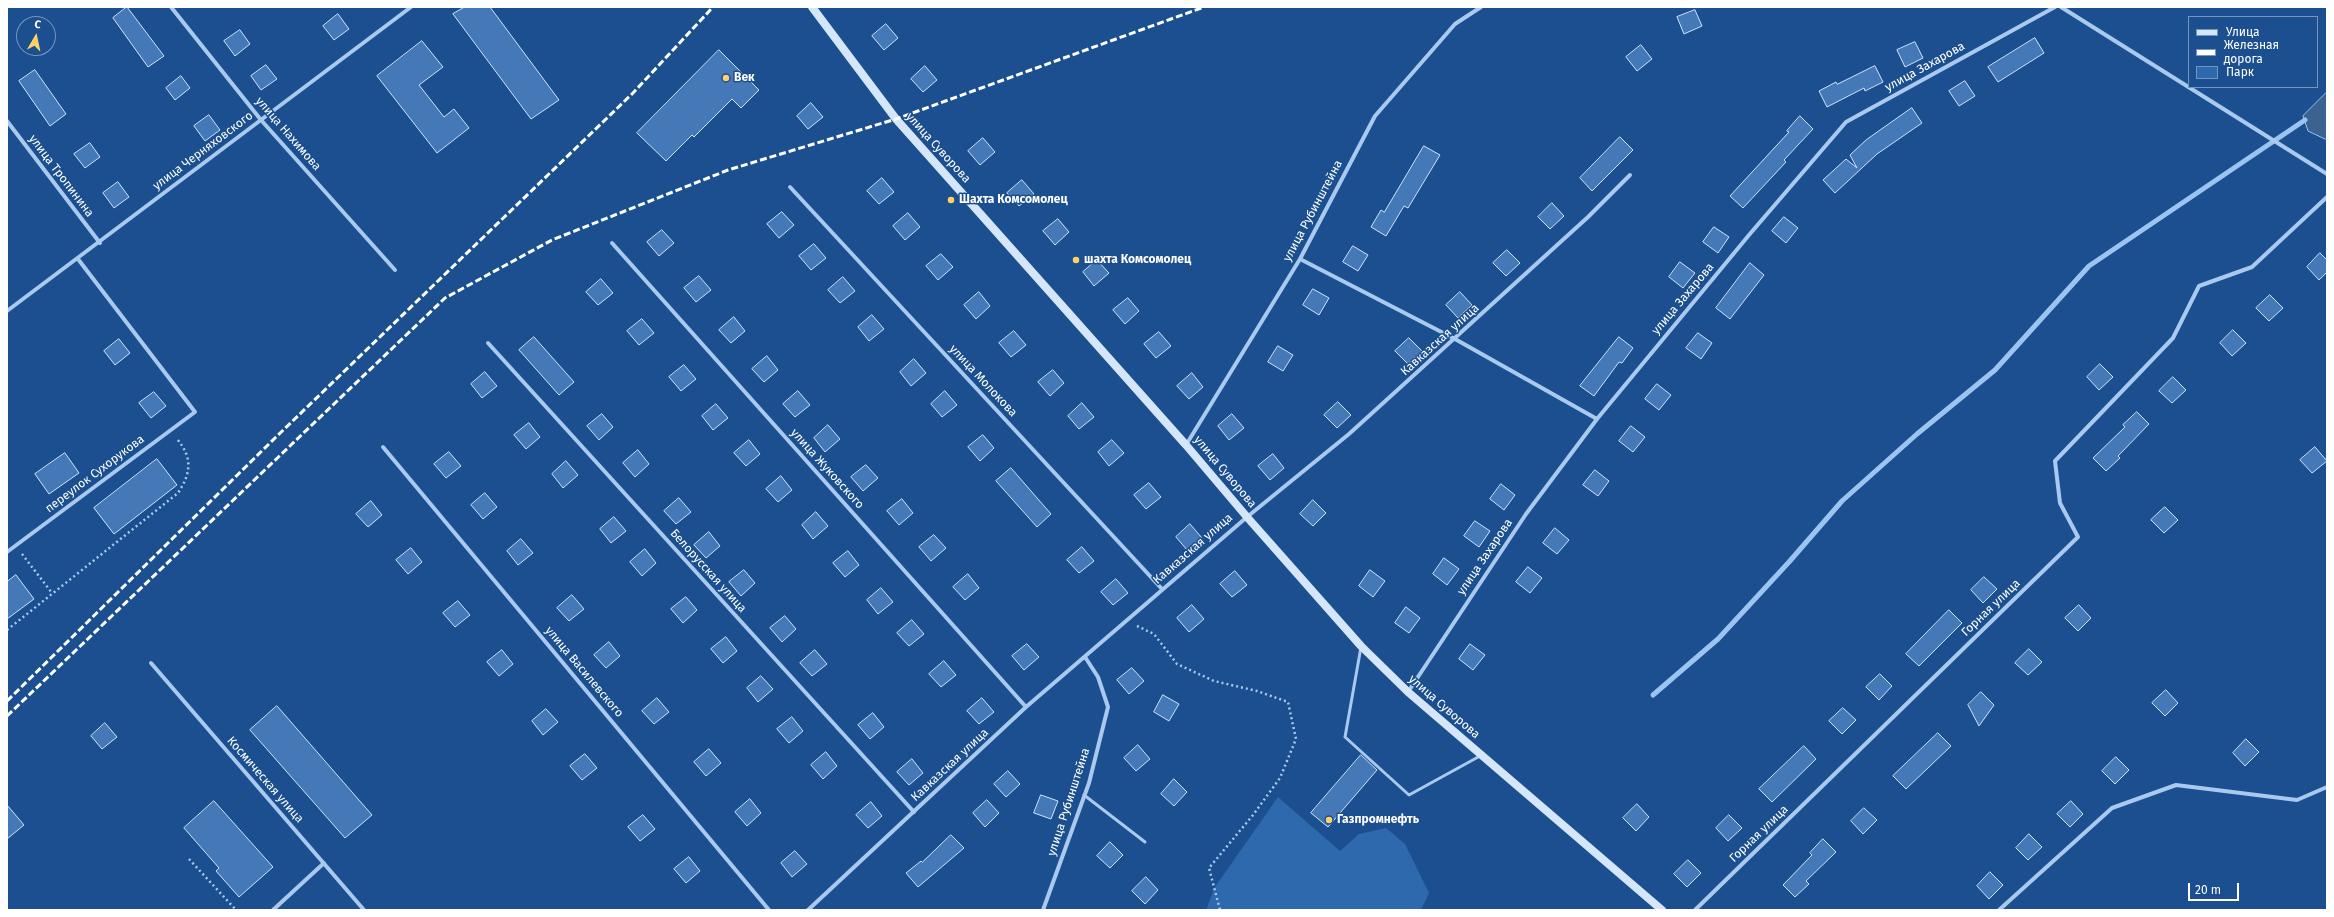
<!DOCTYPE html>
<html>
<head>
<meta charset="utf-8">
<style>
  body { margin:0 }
  #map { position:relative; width:2334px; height:917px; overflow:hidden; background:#1b4f8f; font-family:"Fira Sans",sans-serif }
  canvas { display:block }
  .frame { position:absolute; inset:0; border:8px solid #fff; pointer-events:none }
  .legend { position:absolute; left:2188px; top:16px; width:130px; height:72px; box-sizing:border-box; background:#1b4f8f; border:1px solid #7695bc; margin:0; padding:5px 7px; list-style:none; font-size:12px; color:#fff }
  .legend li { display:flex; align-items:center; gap:8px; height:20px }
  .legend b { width:20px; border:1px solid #7695bc }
  .north { position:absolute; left:16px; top:16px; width:40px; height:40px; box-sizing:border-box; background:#1b4f8f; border:1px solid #7695bc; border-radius:50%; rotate:9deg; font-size:11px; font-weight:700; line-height:16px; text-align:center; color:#fff }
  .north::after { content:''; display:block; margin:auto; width:14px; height:18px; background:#ffd166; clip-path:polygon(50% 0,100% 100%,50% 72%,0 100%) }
  .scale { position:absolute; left:2188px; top:883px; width:51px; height:18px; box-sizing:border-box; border:2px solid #fff; border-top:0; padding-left:5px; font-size:12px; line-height:14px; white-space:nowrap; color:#fff; -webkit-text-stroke:3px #1b4f8f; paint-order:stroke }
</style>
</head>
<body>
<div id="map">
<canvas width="2334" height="917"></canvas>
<div class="frame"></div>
<ul class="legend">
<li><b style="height:5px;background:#d6e6fa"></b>Улица</li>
<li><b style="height:5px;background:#fff"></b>Железная дорога</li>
<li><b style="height:11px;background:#2e69ad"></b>Парк</li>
</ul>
<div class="north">С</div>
<div class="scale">20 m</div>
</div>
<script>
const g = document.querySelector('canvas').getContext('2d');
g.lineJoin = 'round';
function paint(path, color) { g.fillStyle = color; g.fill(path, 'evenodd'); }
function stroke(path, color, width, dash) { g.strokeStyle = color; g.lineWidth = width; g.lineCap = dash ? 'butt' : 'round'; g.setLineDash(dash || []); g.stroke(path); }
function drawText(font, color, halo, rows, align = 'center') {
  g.font = font + ' "Fira Sans",sans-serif'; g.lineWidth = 3; g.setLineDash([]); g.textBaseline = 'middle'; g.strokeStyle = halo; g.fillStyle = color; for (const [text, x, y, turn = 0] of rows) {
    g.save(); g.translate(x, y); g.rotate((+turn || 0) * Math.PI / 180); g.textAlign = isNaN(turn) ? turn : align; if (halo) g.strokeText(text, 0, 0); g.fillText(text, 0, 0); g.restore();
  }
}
paint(new Path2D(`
  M 1278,797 L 1340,851 L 1359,834 L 1386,828 L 1405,844 L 1429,893 L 1421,910 L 1206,910 L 1215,887 Z`), '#2e69ad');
const water = new Path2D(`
  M 2327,92 L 2327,140 L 2308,131 L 2303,116 Z`);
paint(water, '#3c6290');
stroke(water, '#9cc4f0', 1);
stroke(new Path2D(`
  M 1653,695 L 1718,639 L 1789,562 L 1842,501 L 1917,434 L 1995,370 L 2089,266 L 2305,120`), '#9cc4f0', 5);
const building = new Path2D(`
  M 127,7 L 164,56 L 148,67 L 113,18 Z
  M 465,7 L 490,7 L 559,100 L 531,119 L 453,14 Z
  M 1695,10 L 1702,26 L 1684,34 L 1677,17 Z
  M 338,14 L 349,29 L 334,40 L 323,26 Z
  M 886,24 L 898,38 L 884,50 L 872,36 Z
  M 240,30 L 250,44 L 235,56 L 224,41 Z
  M 2035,38 L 2044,53 L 1998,82 L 1988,67 Z
  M 422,41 L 443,67 L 419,85 L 444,117 L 454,109 L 469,128 L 437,153 L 377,76 Z
  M 1915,42 L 1923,58 L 1905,67 L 1897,50 Z
  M 1641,45 L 1652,59 L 1637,71 L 1626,57 Z
  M 719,50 L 759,90 L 741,108 L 732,99 L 694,137 L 692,135 L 666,161 L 637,133 Z
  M 266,65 L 277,79 L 261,90 L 251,76 Z
  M 925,66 L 937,80 L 923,92 L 911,79 Z
  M 1875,66 L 1883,82 L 1865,91 L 1864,88 L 1827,107 L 1819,91 L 1836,82 L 1837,84 Z
  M 35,70 L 66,114 L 50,126 L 19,81 Z
  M 181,76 L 190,88 L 175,100 L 166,88 Z
  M 1965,81 L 1975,96 L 1959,106 L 1949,91 Z
  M 811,103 L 823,117 L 808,129 L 797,116 Z
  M 1912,108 L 1922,123 L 1877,154 L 1835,193 L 1823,180 L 1846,159 L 1857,168 L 1850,155 L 1866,140 Z
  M 209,115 L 220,130 L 205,141 L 194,126 Z
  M 1800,116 L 1813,129 L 1784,160 L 1786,162 L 1743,208 L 1730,196 L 1789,132 L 1787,131 Z
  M 1620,137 L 1633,150 L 1592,191 L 1580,178 Z
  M 983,138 L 995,152 L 980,165 L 968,151 Z
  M 90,143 L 100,157 L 85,168 L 74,154 Z
  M 1424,146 L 1440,155 L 1408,208 L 1404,206 L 1386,236 L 1371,227 L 1381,210 L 1384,212 Z
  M 882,178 L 894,192 L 879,204 L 867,191 Z
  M 1022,180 L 1034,194 L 1019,206 L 1007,193 Z
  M 118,182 L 129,197 L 114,208 L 103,193 Z
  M 1552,203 L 1564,216 L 1550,229 L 1538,217 Z
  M 782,212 L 794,225 L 779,238 L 767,224 Z
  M 908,213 L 920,227 L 905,240 L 893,226 Z
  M 1784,217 L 1798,228 L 1786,243 L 1772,231 Z
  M 1058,219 L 1069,232 L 1055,245 L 1043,231 Z
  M 1714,227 L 1729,237 L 1718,253 L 1703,242 Z
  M 662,230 L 674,243 L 659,256 L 647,242 Z
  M 814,244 L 826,258 L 811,270 L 799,256 Z
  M 1353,246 L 1368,255 L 1358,271 L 1343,262 Z
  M 1507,250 L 1520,263 L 1506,276 L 1493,263 Z
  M 2320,253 L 2327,260 L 2327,272 L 2319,280 L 2307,267 Z
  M 941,254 L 953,267 L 938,280 L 926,266 Z
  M 1097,260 L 1109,273 L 1094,286 L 1083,272 Z
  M 1680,262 L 1695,273 L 1683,288 L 1669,277 Z
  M 1750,263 L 1764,275 L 1730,319 L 1716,308 Z
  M 699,276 L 711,290 L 696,302 L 684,288 Z
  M 843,277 L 855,291 L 840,303 L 828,290 Z
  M 601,279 L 613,293 L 598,305 L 586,292 Z
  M 1313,289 L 1329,298 L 1319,315 L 1303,305 Z
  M 979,292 L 990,306 L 976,319 L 964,305 Z
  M 1460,292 L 1472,305 L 1458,318 L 1446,305 Z
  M 2270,295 L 2283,308 L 2269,321 L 2256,308 Z
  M 1128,298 L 1139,311 L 1125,324 L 1113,310 Z
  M 872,315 L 884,329 L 869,341 L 858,327 Z
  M 734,317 L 745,331 L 731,343 L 719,330 Z
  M 642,319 L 654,333 L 639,345 L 627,331 Z
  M 2233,330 L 2246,343 L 2232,356 L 2220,343 Z
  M 1014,331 L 1026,345 L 1011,357 L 999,343 Z
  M 1159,332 L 1171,346 L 1156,358 L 1144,344 Z
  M 1698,333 L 1712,343 L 1701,359 L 1686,348 Z
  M 534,337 L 574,382 L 559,395 L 519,350 Z
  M 1619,337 L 1633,348 L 1622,363 L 1619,362 L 1594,396 L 1580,386 Z
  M 1409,338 L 1422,351 L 1408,364 L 1395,351 Z
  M 119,339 L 130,353 L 115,365 L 104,351 Z
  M 1278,346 L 1293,355 L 1283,371 L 1268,362 Z
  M 767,356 L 778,370 L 764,382 L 752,369 Z
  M 914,359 L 926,373 L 911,386 L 900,372 Z
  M 2100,364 L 2113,377 L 2099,390 L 2087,377 Z
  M 684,365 L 696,379 L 681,391 L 669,377 Z
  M 1053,370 L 1064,383 L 1050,396 L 1038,382 Z
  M 485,372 L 497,386 L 482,398 L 471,384 Z
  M 1192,373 L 1203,387 L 1189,399 L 1177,386 Z
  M 2173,377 L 2186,390 L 2172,403 L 2159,391 Z
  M 1657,384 L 1671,395 L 1659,410 L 1645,399 Z
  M 798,391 L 810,405 L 795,417 L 783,404 Z
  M 945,391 L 957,405 L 942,417 L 931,404 Z
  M 154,392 L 166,406 L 151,418 L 139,403 Z
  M 1338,402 L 1351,415 L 1337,428 L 1324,415 Z
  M 1082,403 L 1094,417 L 1079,429 L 1068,416 Z
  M 716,404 L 728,418 L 713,430 L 702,416 Z
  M 2137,412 L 2149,424 L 2118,456 L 2120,458 L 2106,471 L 2093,458 L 2125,427 L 2123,425 Z
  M 602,414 L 613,427 L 599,440 L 587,426 Z
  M 1232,414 L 1244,428 L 1229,440 L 1218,426 Z
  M 529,423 L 540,437 L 526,449 L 514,435 Z
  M 828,425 L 840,439 L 825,452 L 814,438 Z
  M 1631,426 L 1645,437 L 1633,452 L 1619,441 Z
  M 983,435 L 994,448 L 980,461 L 968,447 Z
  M 749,440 L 760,454 L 746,466 L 734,453 Z
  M 1112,440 L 1124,453 L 1109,466 L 1098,452 Z
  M 2315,447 L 2327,461 L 2312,473 L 2300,460 Z
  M 638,450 L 649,464 L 635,477 L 623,463 Z
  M 449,452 L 461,466 L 446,478 L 434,464 Z
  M 65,453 L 79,473 L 49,494 L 35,474 Z
  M 1273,454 L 1284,468 L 1270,480 L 1258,466 Z
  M 157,459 L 177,485 L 114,534 L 94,508 Z
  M 566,461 L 578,475 L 563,488 L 552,474 Z
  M 866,465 L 878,478 L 863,491 L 851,477 Z
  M 1011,468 L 1051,514 L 1037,527 L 996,481 Z
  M 1595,470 L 1609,481 L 1598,496 L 1583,485 Z
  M 781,476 L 792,490 L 778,502 L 766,489 Z
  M 1149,483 L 1161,497 L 1146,509 L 1134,495 Z
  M 1501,484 L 1515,495 L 1504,510 L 1490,499 Z
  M 485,493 L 497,507 L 483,519 L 471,505 Z
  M 679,498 L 691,512 L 676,524 L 664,511 Z
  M 902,499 L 913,513 L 899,525 L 887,511 Z
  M 1313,500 L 1326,513 L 1313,526 L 1300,514 Z
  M 371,501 L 382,515 L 368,527 L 356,514 Z
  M 2165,507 L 2178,520 L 2164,533 L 2151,520 Z
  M 816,512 L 828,526 L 813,539 L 802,525 Z
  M 614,517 L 626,531 L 611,543 L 600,529 Z
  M 1475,521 L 1490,531 L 1479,547 L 1464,536 Z
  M 1190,524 L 1202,538 L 1187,550 L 1176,537 Z
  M 1555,528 L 1569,540 L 1557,554 L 1543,543 Z
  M 709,532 L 720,546 L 706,558 L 694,545 Z
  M 934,535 L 946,548 L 931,561 L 919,547 Z
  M 521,539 L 533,553 L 518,565 L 507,551 Z
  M 1082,547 L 1094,561 L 1079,573 L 1067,560 Z
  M 411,548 L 422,562 L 408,574 L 396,560 Z
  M 645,549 L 656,563 L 642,576 L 630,562 Z
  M 848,551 L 859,565 L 845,577 L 833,563 Z
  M 1444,558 L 1459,569 L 1447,585 L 1433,574 Z
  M 1528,567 L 1542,578 L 1530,593 L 1516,582 Z
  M 744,570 L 755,583 L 741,596 L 729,582 Z
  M 1370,570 L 1385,581 L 1373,597 L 1359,586 Z
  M 1235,571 L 1247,585 L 1232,597 L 1220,584 Z
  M 968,574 L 979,588 L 965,600 L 953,587 Z
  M 16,575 L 34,599 L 7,619 L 7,582 Z
  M 1984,577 L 1997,589 L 1983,603 L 1971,590 Z
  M 1116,579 L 1128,593 L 1113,605 L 1101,592 Z
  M 881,588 L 893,602 L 878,614 L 867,600 Z
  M 572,595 L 584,609 L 569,621 L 557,608 Z
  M 686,597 L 697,610 L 683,623 L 671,609 Z
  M 458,601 L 470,615 L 455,627 L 443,613 Z
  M 1192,605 L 1204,619 L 1189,632 L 1177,618 Z
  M 2079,605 L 2091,618 L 2078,631 L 2065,618 Z
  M 1406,607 L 1420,618 L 1409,633 L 1395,623 Z
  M 1949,610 L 1962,623 L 1919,666 L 1906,654 Z
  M 785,616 L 796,629 L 782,642 L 770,628 Z
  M 912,620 L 924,634 L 909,646 L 897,633 Z
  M 726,637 L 737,651 L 723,663 L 711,649 Z
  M 609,642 L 620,656 L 606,668 L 594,655 Z
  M 1027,644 L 1039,657 L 1024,670 L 1012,656 Z
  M 1470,644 L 1485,655 L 1473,670 L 1459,659 Z
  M 2029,649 L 2042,662 L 2028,675 L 2015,663 Z
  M 502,650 L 513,664 L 499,676 L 487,662 Z
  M 815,650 L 827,664 L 812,676 L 800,663 Z
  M 944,661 L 956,675 L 941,687 L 929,674 Z
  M 1132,668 L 1144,681 L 1129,694 L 1117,680 Z
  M 1880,674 L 1892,686 L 1879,700 L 1866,687 Z
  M 761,676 L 773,689 L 758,702 L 747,688 Z
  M 2166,690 L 2178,703 L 2165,716 L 2152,703 Z
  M 1981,692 L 1994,705 L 1979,726 L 1968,705 Z
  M 1163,695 L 1179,704 L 1169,721 L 1154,712 Z
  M 657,698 L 669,712 L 654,724 L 642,711 Z
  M 982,698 L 994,712 L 979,724 L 967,711 Z
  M 277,706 L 372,815 L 345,838 L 250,730 Z
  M 1843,708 L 1856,720 L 1842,734 L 1829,721 Z
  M 546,709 L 558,722 L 543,735 L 532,721 Z
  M 873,713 L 884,727 L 870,739 L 858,725 Z
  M 792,717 L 803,731 L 789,743 L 777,729 Z
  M 105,723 L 117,737 L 102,749 L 91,736 Z
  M 1938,733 L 1951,746 L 1906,789 L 1893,776 Z
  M 2246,739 L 2259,752 L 2245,766 L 2233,753 Z
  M 1138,745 L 1150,759 L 1136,771 L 1124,758 Z
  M 1804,746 L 1816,759 L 1772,802 L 1759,789 Z
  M 709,749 L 721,763 L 706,776 L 694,762 Z
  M 826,752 L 837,766 L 823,779 L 811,765 Z
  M 585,754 L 597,768 L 582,780 L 570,766 Z
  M 1361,755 L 1377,770 L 1328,827 L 1311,813 Z
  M 2116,757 L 2129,770 L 2115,784 L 2102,771 Z
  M 912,759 L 923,773 L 909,785 L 897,772 Z
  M 1008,771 L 1020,784 L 1006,797 L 994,784 Z
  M 1174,779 L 1187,792 L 1174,806 L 1161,794 Z
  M 1041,795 L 1058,801 L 1051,819 L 1034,813 Z
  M 750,799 L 761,813 L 747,826 L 735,812 Z
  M 987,800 L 999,813 L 985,827 L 973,813 Z
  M 214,801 L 273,867 L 239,897 L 216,871 L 219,868 L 184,828 Z
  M 2071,801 L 2083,814 L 2070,827 L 2057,814 Z
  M 871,802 L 882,816 L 868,828 L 856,815 Z
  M 1637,804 L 1649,817 L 1636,831 L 1623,818 Z
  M 7,805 L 24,825 L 7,839 Z
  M 1864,808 L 1877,820 L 1863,834 L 1851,821 Z
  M 643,815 L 655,829 L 640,841 L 628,827 Z
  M 1729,815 L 1742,828 L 1728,841 L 1716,828 Z
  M 2029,834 L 2042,847 L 2028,860 L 2016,848 Z
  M 951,835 L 964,848 L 918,887 L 906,873 L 921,861 L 922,862 Z
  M 1823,839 L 1836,852 L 1806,881 L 1809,884 L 1795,897 L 1783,885 L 1812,855 L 1810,853 Z
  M 1110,842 L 1123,855 L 1110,868 L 1097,856 Z
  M 795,851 L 807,864 L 792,877 L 781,863 Z
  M 689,857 L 700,871 L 686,883 L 674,869 Z
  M 1688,860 L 1701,873 L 1687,887 L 1674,874 Z
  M 1990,872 L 2003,885 L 1989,899 L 1977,886 Z
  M 1146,877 L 1158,890 L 1145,904 L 1132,891 Z`);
paint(building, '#4478b7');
stroke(building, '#cfe3fa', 1);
stroke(new Path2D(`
  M 22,554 L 52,593
  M 1137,626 L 1154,634 L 1177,664 L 1214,681 L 1257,691 L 1288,702 L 1296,739 L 1280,778 L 1253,815 L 1209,868 L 1220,910
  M 7,630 L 178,493 C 191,473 193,458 177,439
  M 189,859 L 236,910`), '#a9c9ee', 2.5, [2, 3]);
stroke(new Path2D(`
  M 1361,647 L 1345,737 L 1409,795 L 1480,756
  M 1084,795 L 1145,842`), '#a9c9ee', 3);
stroke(new Path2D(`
  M 171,7 L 261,120 L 395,270
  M 2061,7 L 2327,174
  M 7,121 L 100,243
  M 790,187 L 1162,589
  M 612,243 L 1026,707
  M 1300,259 L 1455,339 L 1597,419
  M 7,311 L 411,7
  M 488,343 L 914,812
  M 1186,445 L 1300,259 L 1375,116 L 1455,24 L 1481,7
  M 383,447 L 769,910
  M 7,552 L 195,412 L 78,259
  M 151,663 L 364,910
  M 1408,692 L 1526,514 L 1597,419 L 1749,235 L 1846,122 L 2055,7
  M 273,910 L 324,863
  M 808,910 L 1026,707 L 1247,517 L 1349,434 L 1588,217 L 1630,175
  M 1043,910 L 1089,783 L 1108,707 L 1098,677 L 1085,657
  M 1695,910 L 2078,537 L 2060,503 L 2055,461 L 2173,338 L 2199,286 L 2252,267 L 2327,197
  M 1999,910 L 2112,808 L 2176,785 L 2297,800 L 2327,787`), '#a9c9ee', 4);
stroke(new Path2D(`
  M 812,7 L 896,119 L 1186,445 L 1247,517 L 1361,646 L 1408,692 L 1662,910`), '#d6e6fa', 8);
stroke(new Path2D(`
  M 7,701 L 275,438 L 633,93 L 713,7
  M 7,716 L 445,298 L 552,240 L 728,170 L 896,119 L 1204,7`), '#fff', 3, [7, 3]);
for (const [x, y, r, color] of [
  [726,78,4,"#ffd166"],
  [951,200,4,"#ffd166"],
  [1076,260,4,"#ffd166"],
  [1329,820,4,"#ffd166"]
]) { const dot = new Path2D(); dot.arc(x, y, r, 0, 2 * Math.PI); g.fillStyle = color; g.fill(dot); stroke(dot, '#1b4f8f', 1.5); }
drawText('12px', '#fff', '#1b4f8f', [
  ["улица Захарова",1925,67,-29],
  ["улица Нахимова",288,134,49],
  ["улица Суворова",938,148,48],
  ["улица Черняховского",203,151,-37],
  ["улица Тропинина",61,176,53],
  ["улица Рубинштейна",1313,211,-62],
  ["улица Захарова",1683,299,-50],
  ["Кавказская улица",1440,340,-42],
  ["улица Молокова",983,381,47],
  ["улица Жуковского",827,469,48],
  ["улица Суворова",1225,472,50],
  ["переулок Сухорукова",95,474,-37],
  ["Кавказская улица",1193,549,-41],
  ["улица Захарова",1485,557,-56],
  ["Белорусская улица",708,571,48],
  ["Горная улица",1991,608,-44],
  ["улица Василевского",584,672,50],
  ["улица Суворова",1444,707,41],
  ["Кавказская улица",950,765,-43],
  ["Космическая улица",265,780,49],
  ["улица Рубинштейна",1069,802,-72],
  ["Горная улица",1759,834,-44]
]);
drawText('bold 12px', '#fff', '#1b4f8f', [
  ["Век",734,78],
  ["Шахта Комсомолец",959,200],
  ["шахта Комсомолец",1084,260],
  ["Газпромнефть",1337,820]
], 'left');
</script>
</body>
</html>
